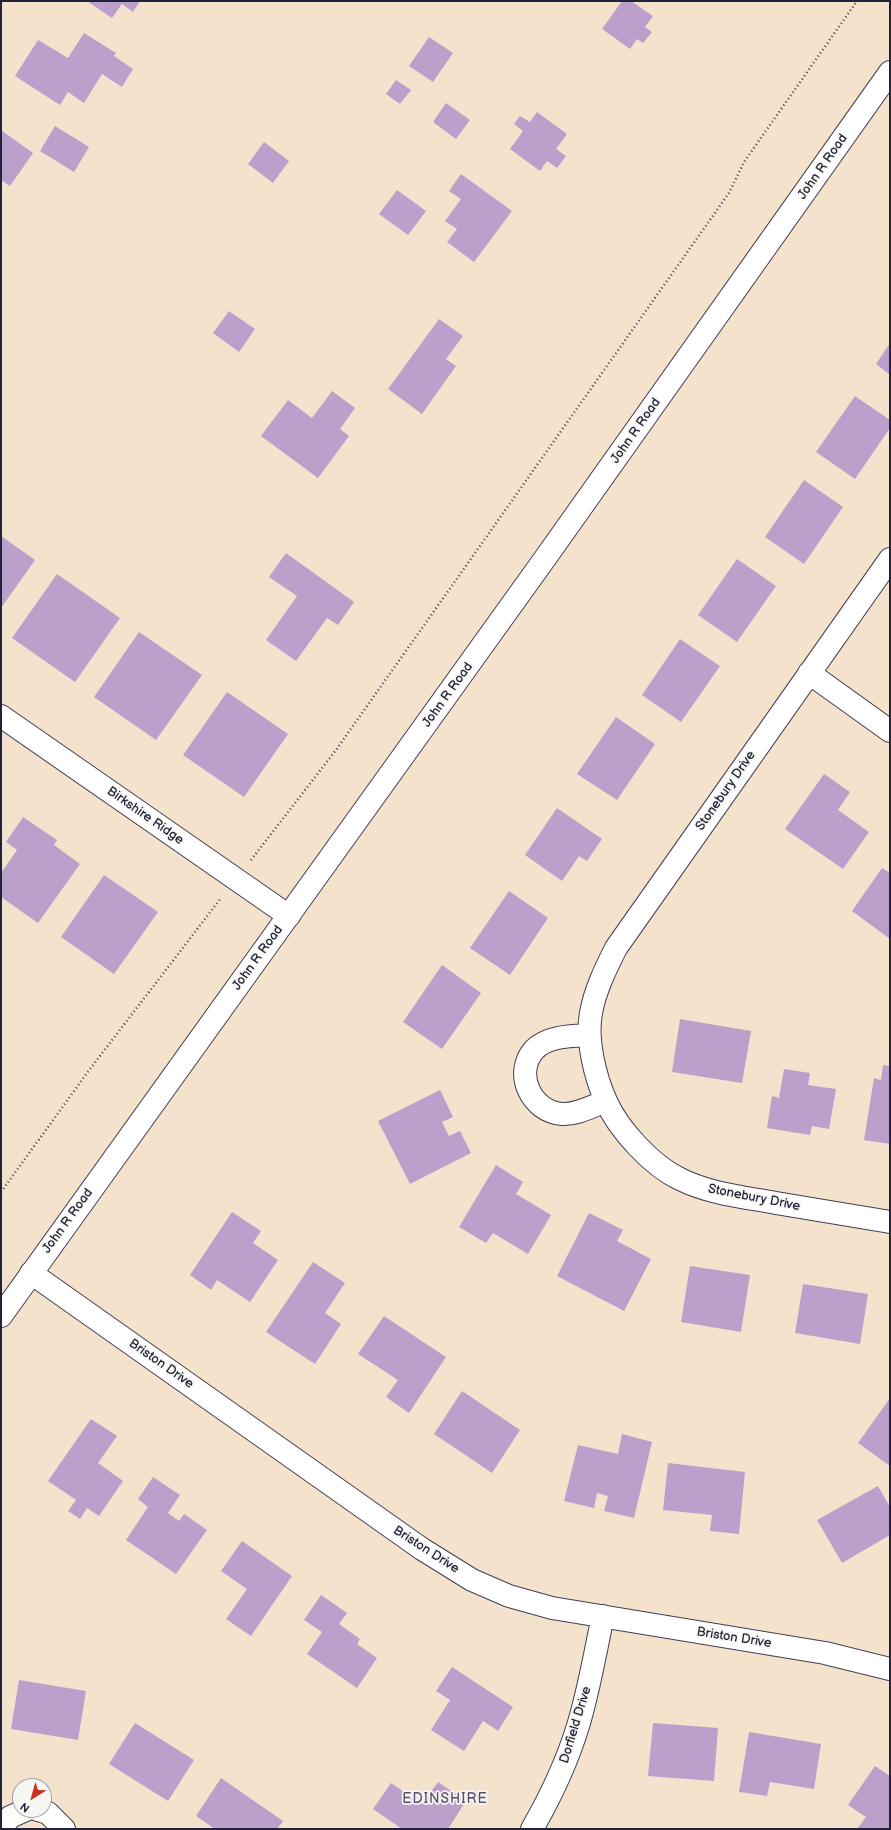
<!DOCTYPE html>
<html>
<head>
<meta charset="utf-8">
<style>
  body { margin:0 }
  #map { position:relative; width:891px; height:1830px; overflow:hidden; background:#f5e2cd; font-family:"Balsamiq Sans",sans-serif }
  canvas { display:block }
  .frame { position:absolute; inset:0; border:2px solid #22223b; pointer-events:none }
  .north { position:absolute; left:12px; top:1778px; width:40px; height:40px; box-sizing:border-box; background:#f6f6f2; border:1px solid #a1a1a9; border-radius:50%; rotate:217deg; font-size:11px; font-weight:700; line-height:16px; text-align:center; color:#22223b }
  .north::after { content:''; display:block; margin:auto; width:14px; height:18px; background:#c8321e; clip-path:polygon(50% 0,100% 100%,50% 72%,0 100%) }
</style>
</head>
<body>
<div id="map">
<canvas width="891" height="1830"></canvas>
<div class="frame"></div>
<div class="north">N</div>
</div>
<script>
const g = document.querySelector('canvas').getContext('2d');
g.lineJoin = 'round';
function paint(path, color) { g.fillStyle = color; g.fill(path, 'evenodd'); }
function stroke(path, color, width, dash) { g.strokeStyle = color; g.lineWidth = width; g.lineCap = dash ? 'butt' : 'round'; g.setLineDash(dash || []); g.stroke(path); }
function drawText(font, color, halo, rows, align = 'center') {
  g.font = font + ' "Balsamiq Sans",sans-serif'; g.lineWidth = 3.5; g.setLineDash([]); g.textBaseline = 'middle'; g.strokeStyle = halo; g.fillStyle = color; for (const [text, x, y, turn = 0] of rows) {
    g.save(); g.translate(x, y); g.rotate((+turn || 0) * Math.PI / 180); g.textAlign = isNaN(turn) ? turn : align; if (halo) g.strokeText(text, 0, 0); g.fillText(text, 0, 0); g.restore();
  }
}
paint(new Path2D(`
  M 87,1 L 140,1 L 133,12 L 122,4 L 112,18 Z
  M 622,1 L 631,1 L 653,16 L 645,27 L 652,32 L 643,43 L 637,39 L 630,49 L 602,29 Z
  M 84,33 L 116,53 L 114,56 L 133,69 L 122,87 L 102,74 L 84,103 L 68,92 L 60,105 L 15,76 L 38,40 L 68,58 Z
  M 429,37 L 453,53 L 433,82 L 409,66 Z
  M 396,80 L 411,90 L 400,104 L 386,94 Z
  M 446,103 L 470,120 L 456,139 L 433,122 Z
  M 537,112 L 567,134 L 556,149 L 566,156 L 557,168 L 547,161 L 540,171 L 510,149 L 523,131 L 514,124 L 520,116 L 530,122 Z
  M 55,126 L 89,147 L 74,172 L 40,151 Z
  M 1,130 L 33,153 L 10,186 L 1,180 Z
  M 264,142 L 289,161 L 273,183 L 248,164 Z
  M 461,174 L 512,211 L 474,262 L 447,242 L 457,229 L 445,221 L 461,199 L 449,191 Z
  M 397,190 L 426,211 L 408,235 L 379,214 Z
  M 229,311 L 255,329 L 239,352 L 213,333 Z
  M 439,319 L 463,336 L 446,359 L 456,366 L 422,414 L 388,389 Z
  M 890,343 L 890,375 L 876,364 Z
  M 332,391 L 355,408 L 340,429 L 349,436 L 318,478 L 261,436 L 288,400 L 312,418 Z
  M 855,396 L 890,420 L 890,428 L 855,479 L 816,452 Z
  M 804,480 L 843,507 L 804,564 L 765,537 Z
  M 1,536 L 35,560 L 1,608 Z
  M 286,553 L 354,602 L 338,625 L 327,618 L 296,661 L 266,640 L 297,596 L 269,577 Z
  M 737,559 L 776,586 L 737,642 L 698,615 Z
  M 57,574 L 120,618 L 75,682 L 12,638 Z
  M 139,632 L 202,675 L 156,740 L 94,697 Z
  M 680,639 L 720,666 L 681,722 L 642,695 Z
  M 227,692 L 288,734 L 244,797 L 183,755 Z
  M 616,717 L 655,744 L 617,800 L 577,774 Z
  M 824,774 L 850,792 L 838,810 L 869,832 L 843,869 L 785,829 Z
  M 557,808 L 602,839 L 587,861 L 579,856 L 562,881 L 525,855 Z
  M 23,817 L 57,840 L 54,845 L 80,864 L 38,923 L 1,897 L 1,873 L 17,850 L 6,842 Z
  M 882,868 L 890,873 L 890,939 L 852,911 Z
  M 104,875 L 158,912 L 114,974 L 61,937 Z
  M 509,891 L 548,918 L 510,975 L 470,948 Z
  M 442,965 L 481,993 L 442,1049 L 403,1022 Z
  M 680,1019 L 751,1031 L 742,1083 L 672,1072 Z
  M 883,1065 L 890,1066 L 890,1144 L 864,1140 L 874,1078 L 881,1080 Z
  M 784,1069 L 810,1073 L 808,1085 L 836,1089 L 829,1129 L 812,1126 L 810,1135 L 767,1128 L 772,1096 L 779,1098 Z
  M 440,1090 L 453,1117 L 442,1122 L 449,1136 L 460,1131 L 471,1153 L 410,1184 L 378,1121 Z
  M 496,1165 L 523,1182 L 516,1194 L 551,1215 L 528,1254 L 493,1233 L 486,1243 L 459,1227 Z
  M 232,1212 L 261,1231 L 253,1243 L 278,1260 L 250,1302 L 217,1280 L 211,1290 L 190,1275 Z
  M 589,1213 L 623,1230 L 617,1241 L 651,1259 L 624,1311 L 557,1276 Z
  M 313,1262 L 345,1283 L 325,1313 L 341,1324 L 315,1364 L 266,1332 Z
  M 690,1266 L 750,1275 L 741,1332 L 681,1322 Z
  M 803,1284 L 868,1294 L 860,1344 L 795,1333 Z
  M 384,1316 L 446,1357 L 409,1413 L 386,1397 L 398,1380 L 358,1354 Z
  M 462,1391 L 520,1430 L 492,1473 L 434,1434 Z
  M 890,1398 L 890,1466 L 858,1443 Z
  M 91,1419 L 117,1436 L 98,1463 L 123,1481 L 99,1516 L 87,1508 L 80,1519 L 68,1511 L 76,1500 L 48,1481 Z
  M 622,1434 L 652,1442 L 634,1518 L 604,1511 L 608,1496 L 597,1493 L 594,1508 L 564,1501 L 578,1445 L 618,1454 Z
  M 668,1463 L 745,1472 L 739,1534 L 710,1531 L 712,1515 L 663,1510 Z
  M 153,1477 L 180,1495 L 168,1513 L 179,1521 L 184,1514 L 207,1530 L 176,1574 L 126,1540 L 148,1507 L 138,1499 Z
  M 878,1486 L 890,1507 L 890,1535 L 842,1563 L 817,1520 Z
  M 242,1541 L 292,1576 L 251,1636 L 226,1619 L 247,1589 L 221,1571 Z
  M 321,1595 L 347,1613 L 339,1624 L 360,1639 L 357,1644 L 377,1658 L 357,1688 L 307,1654 L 322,1632 L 304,1620 Z
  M 452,1667 L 513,1707 L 498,1731 L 483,1721 L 464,1751 L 431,1730 L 450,1700 L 436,1691 Z
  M 19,1680 L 86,1691 L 78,1740 L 11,1729 Z
  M 135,1723 L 194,1760 L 168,1801 L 109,1764 Z
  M 653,1723 L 718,1728 L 714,1781 L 648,1776 Z
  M 749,1732 L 821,1744 L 814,1789 L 770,1782 L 767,1796 L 739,1792 Z
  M 875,1766 L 890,1776 L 890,1829 L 857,1829 L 866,1817 L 848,1805 Z
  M 221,1778 L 283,1821 L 277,1829 L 215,1829 L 196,1816 Z
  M 438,1782 L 466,1801 L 448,1829 L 402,1829 L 373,1809 L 391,1783 L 422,1804 Z`), '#bd9fcc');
const minor = new Path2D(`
  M 890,559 L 616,948 C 606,968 595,990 591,1013 C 586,1039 595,1077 606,1101 C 618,1129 652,1166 680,1179 C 710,1194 744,1197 776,1203 C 814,1209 852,1216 890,1222
  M 809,673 L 890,731
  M 1,716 L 289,916
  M 589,1035 C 571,1036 547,1036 534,1050 C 513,1074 532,1112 562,1114 C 577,1115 592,1106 606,1101
  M 31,1273 L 422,1549 L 472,1580 L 509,1596 L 552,1608 L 825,1653 L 890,1669
  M 38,1810 L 48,1813 L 64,1829
  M 1,1829 L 10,1817 L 26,1810
  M 532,1829 C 551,1796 567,1762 578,1726 C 589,1690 595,1653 603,1616`);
const major = new Path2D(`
  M 1,1316 L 546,557 L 890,72`);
stroke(minor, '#423f51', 24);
stroke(major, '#423f51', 24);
stroke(new Path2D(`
  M 251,860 L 336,750 L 729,193 L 744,162 L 857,1
  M 1,1192 L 90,1069 L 221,898`), '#423f51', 2.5, [1, 3]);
stroke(minor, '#fff', 22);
stroke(major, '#fff', 22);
drawText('13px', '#22223b', '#f6f6f2', [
  ["John R Road",823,167,-55],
  ["John R Road",636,431,-55],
  ["John R Road",448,695,-54],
  ["Stonebury Drive",726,791,-55],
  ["Birkshire Ridge",145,816,35],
  ["John R Road",258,958,-54],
  ["Stonebury Drive",754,1198,11],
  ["John R Road",68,1221,-54],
  ["Briston Drive",161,1364,35],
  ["Briston Drive",426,1550,33],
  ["Briston Drive",734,1638,9],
  ["Dorfield Drive",576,1725,-73]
]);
g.letterSpacing = '1px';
drawText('14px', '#584e6e', '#f6f6f2', [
  ["EDINSHIRE",445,1799]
]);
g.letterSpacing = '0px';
</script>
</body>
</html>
